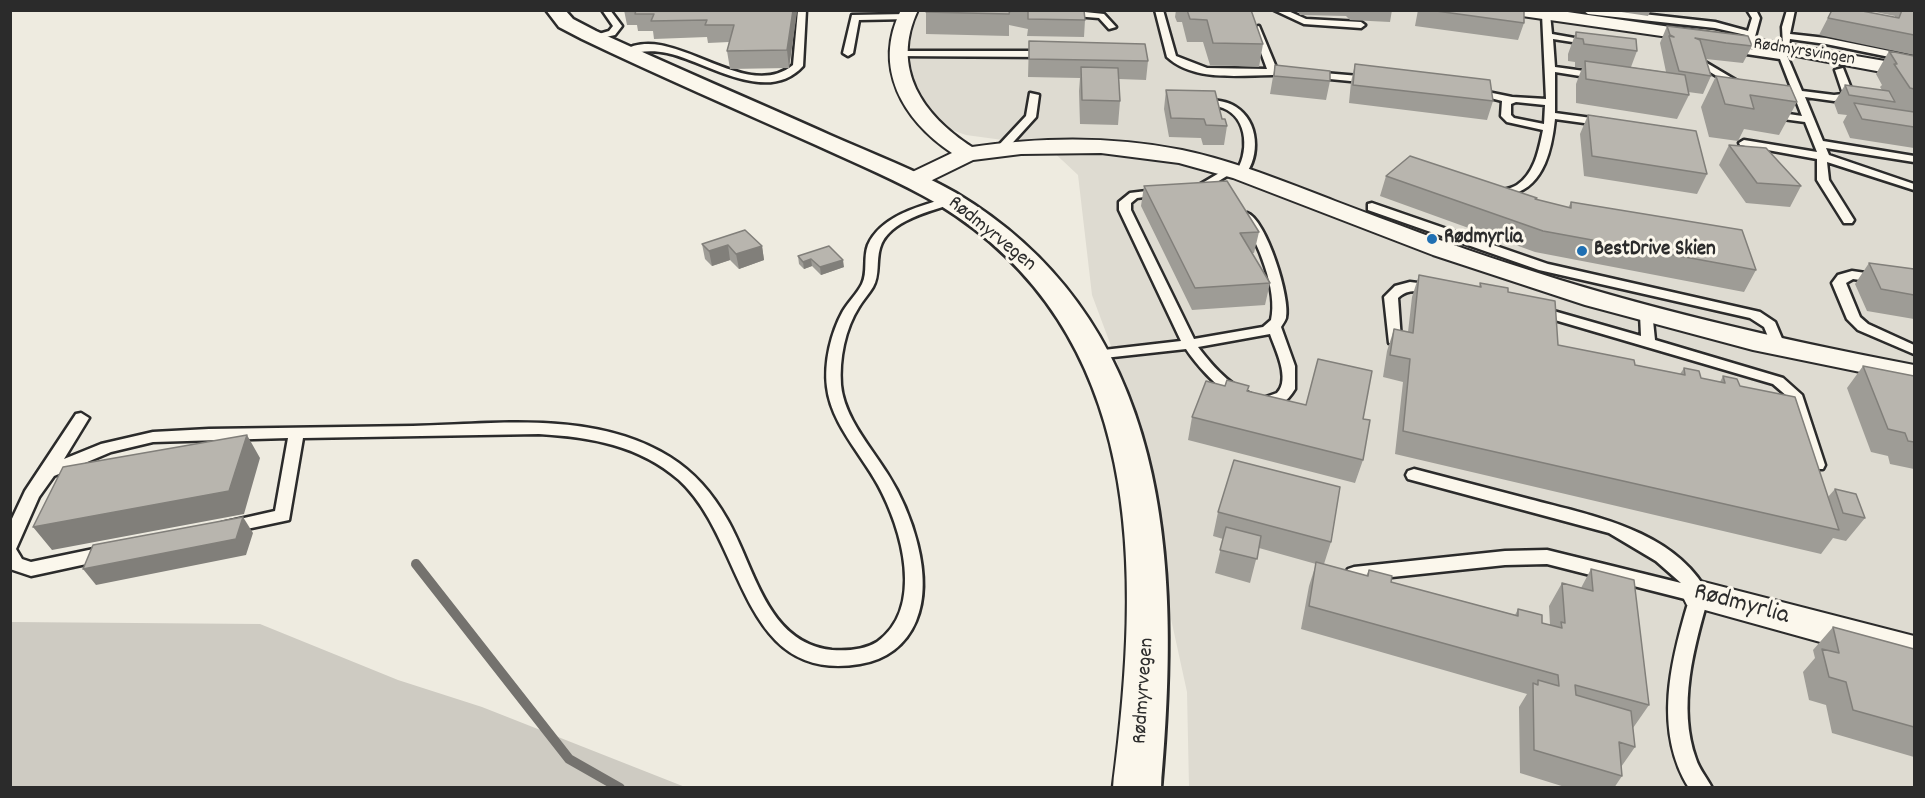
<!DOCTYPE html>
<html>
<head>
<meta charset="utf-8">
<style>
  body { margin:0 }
  #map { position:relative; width:1925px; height:798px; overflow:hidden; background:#eeebe0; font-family:Dekko,sans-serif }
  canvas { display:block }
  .frame { position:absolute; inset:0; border:12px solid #2b2b2b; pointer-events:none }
</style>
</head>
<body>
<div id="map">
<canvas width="1925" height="798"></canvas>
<div class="frame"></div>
</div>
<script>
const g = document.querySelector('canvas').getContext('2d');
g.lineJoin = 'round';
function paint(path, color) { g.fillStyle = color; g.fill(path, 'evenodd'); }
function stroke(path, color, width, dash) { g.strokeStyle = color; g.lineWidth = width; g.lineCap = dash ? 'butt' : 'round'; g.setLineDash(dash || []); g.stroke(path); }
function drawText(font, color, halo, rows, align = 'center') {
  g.font = font + ' Dekko,sans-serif'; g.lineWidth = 6; g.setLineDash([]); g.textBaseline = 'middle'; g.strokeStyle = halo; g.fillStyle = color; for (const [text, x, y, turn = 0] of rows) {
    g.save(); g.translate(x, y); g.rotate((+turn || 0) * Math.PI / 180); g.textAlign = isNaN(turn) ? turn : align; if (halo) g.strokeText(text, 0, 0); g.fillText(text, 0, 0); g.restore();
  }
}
paint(new Path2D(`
  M 916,10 L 1914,11 L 1914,787 L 1189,787 L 1187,692 L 1168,605 L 1139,421 L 1092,295 L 1078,175 L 1047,146 L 966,135 L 949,129 L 936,119 L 920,92 L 905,60 L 905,44 Z`), '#dedbd1');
paint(new Path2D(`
  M 11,622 L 260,624 L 398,680 L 482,707 L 685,787 L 11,787 Z`), '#cecbc2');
stroke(new Path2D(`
  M 416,564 L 569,759 L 620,788`), '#74726e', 10);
const service = new Path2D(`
  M 602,10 L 610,10 L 622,26 L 615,35 L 592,40 L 592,36 L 609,31 L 613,26 Z
  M 798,10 L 806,10 L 803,66 C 767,106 706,61 667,53 C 653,50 640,51 626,55 L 621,52 C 670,18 744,105 793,65 Z
  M 1066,10 L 1104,14 L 1116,27 L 1109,29 L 1099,18 L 1062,15 L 1062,11 Z
  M 1155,10 L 1163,10 L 1176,56 L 1207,68 L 1267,69 L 1252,28 L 1259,26 L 1278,72 L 1273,75 C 1240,75 1194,82 1167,57 Z
  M 1274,10 L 1286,10 L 1306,19 L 1361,22 L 1365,25 L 1361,28 L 1304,24 Z
  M 1607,10 L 1715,22 L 1748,31 L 1752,18 L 1747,10 L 1756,10 L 1760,18 L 1753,44 L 1748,47 L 1743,44 L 1746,35 L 1715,28 L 1588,14 L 1584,11 Z
  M 1787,10 L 1795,10 L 1790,34 L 1826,38 L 1914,56 L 1914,62 L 1826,44 L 1790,39 L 1789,46 L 1783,46 L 1782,27 Z
  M 1546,11 L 1550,14 L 1552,34 L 1597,42 L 1592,45 L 1553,39 L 1555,67 L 1599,73 L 1604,76 L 1599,79 L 1555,72 L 1555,113 L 1606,120 L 1611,123 L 1606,126 L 1555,119 C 1552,147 1545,185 1513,194 C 1506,195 1501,198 1494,196 L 1494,192 C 1501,190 1511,189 1517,185 C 1535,173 1539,149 1543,130 L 1507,122 L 1501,116 L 1502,101 L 1468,92 L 1473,89 L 1512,97 L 1546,99 L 1542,14 ZM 1516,102 L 1545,105 L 1544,124 L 1514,118 L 1511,115 L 1511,104 Z
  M 907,14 L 911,17 L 910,19 L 859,20 L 853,53 L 848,56 L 843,53 L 852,15 Z
  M 1729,46 L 1778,53 L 1777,46 L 1783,46 L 1802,91 L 1834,95 L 1843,94 L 1835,70 L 1843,68 L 1854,96 L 1853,98 L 1834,101 L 1805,97 L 1823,141 L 1914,156 L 1914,162 L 1826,148 L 1829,155 L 1914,184 L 1914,190 L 1827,162 L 1829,180 L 1854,220 L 1852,223 L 1844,223 L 1817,180 L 1817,159 L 1740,145 L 1739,143 L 1744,140 L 1817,152 L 1805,122 L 1768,117 L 1763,114 L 1768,111 L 1802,116 L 1780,59 L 1726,51 L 1724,49 Z
  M 898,51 L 1048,51 L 1053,54 L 1048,57 L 895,56 L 893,54 Z
  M 1700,59 L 1744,85 L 1746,87 L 1738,89 L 1697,64 L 1695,62 Z
  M 1312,72 L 1371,77 L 1376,80 L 1371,83 L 1309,77 L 1307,75 Z
  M 1030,93 L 1039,95 L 1036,117 L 1006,150 L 998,150 L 998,146 L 1026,116 Z
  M 1199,99 C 1211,100 1226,100 1236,107 C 1259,122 1260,156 1245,175 L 1237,175 L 1235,173 C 1249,155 1249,118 1223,108 C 1215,105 1205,106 1195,104 L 1195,100 Z
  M 1231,166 L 1237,169 L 1235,171 L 1204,190 L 1196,190 L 1194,188 Z
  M 1163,189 L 1169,192 L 1167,194 L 1137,198 L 1131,203 L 1131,210 L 1194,339 L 1263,327 L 1271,320 C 1278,291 1258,241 1241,217 L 1247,213 C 1266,219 1291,299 1286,318 C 1285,321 1282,325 1281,327 L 1295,366 L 1295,389 C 1265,440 1205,378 1186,349 L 1095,359 L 1088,355 L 1095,351 L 1181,341 L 1119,210 L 1119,202 L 1130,193 ZM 1270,334 C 1275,349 1291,379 1277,393 L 1263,398 C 1236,393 1214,368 1198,347 Z
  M 951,197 L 957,201 L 955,203 C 932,211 888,220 880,248 C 876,261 880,275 873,287 C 869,294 863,300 859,307 C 845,329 839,359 841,385 C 844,417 870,446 887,473 C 911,510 935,577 916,621 C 906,645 886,660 860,664 C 739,684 746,541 679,480 C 639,445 590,437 539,434 L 303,438 L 289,520 L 228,533 L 222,531 L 219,527 L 222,523 L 275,511 L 288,438 L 153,442 L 111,452 L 54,476 L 39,497 L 16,549 L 22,559 L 31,562 L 108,546 L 114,548 L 117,553 L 114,558 L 31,576 L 10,569 L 10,523 L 25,491 L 76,414 L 81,413 L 89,418 L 64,459 L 101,444 L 153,432 L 209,429 C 277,428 345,427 413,426 C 497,424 595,410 670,457 C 694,472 713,494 727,519 C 755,567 766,643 832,650 C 847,651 864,650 877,642 C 925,608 902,529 878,485 C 861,454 831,423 827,387 C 824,362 831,333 843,311 C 849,301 857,294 862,284 C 868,272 863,258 868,245 C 881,215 923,205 951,197 Z
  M 1372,203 L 1548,264 L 1760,312 L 1775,322 L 1786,348 L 1784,351 L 1774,351 L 1764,327 L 1750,318 L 1539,270 L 1368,210 L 1368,204 Z
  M 1852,271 L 1914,280 L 1914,288 L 1853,279 L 1846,283 L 1860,317 L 1868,324 L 1914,345 L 1914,354 L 1858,330 L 1847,319 L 1832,283 L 1838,275 Z
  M 1410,282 L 1434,285 L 1441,289 C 1429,299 1413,283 1398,298 L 1401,340 L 1399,343 L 1389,343 L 1384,297 L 1395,286 Z
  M 1536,306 L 1641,336 L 1640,314 L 1642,311 L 1652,311 L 1655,340 L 1783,378 L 1802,395 L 1825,465 L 1823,469 L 1811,469 L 1788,397 L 1773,384 L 1531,313 L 1529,310 Z
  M 1414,469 C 1452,479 1491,489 1529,499 C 1593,516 1675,530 1709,595 C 1694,646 1677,707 1696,759 C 1699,769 1707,778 1712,788 L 1689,788 C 1653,730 1671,660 1689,600 L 1547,564 L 1505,565 L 1354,581 L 1348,579 L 1345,574 L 1348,569 L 1354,567 L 1505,551 L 1547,550 L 1681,583 L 1656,561 L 1609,533 L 1408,479 L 1406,475 L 1408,471 Z`);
const minor = new Path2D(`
  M 901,10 L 918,10 C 890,69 923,115 972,147 C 1041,137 1113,136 1182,150 C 1235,161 1285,182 1335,201 C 1393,223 1451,245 1510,264 C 1643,308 1777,339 1914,365 L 1914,383 L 1753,350 L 1585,305 L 1433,255 L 1233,178 L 1179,163 L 1101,153 L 1021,154 L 973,160 L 922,185 L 906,185 L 903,180 L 906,175 L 952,153 C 903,120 872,68 901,10 Z
  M 1507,10 L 1554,10 L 1780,43 L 1914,66 L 1914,78 L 1780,53 L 1515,15 Z
  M 1700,581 L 1914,636 L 1914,668 L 1687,605 L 1682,595 L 1687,585 Z`);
const tertiary = new Path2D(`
  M 546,10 L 565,10 L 573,19 L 596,31 C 674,67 752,100 830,135 C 873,154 916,170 956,193 C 1173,323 1181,563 1161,788 L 1113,788 C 1141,572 1148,333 938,204 C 899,181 857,164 816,145 C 738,110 659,76 582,39 L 559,27 Z`);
stroke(service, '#2b2b2b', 5);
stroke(minor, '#2b2b2b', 4);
stroke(tertiary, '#2b2b2b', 5);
paint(service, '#fbf7ec');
paint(minor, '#fbf7ec');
paint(tertiary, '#fbf7ec');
paint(new Path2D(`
  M 624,10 L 797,10 L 789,68 L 730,69 L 727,51 L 729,42 L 708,43 L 707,37 L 654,39 L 653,31 L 638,31 L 637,25 L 627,25 Z
  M 926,10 L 1084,10 L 1085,20 L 1084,37 L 1027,36 L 1028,29 L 1009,25 L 1009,36 L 926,34 Z
  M 1176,10 L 1251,10 L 1263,44 L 1259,67 L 1210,65 L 1203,42 L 1187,42 L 1182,22 L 1177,22 L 1175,17 Z
  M 1297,10 L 1392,10 L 1390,22 L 1350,20 L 1346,16 L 1300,15 Z
  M 1418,10 L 1524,10 L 1524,23 L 1518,40 L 1415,26 Z
  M 1608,10 L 1651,10 L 1648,16 Z
  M 1832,10 L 1895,18 L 1895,16 L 1865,10 L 1914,10 L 1914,55 L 1819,35 Z
  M 1667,26 L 1752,46 L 1743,63 L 1706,59 L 1711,76 L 1703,94 L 1688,92 L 1689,95 L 1677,119 L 1576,103 L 1576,84 L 1582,68 L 1575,67 L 1575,62 L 1568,61 L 1568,54 L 1576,32 L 1637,51 L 1631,67 L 1666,72 L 1660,43 Z
  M 1029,41 L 1148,61 L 1146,80 L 1119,79 L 1120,101 L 1118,125 L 1080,124 L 1079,91 L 1080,78 L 1028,77 Z
  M 1889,51 L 1914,56 L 1914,148 L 1850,138 L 1843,122 L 1847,115 L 1838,114 L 1834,103 L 1845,85 L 1882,90 L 1880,87 L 1882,85 L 1876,74 Z
  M 1355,64 L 1493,101 L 1487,120 L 1349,103 L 1351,82 Z
  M 1275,65 L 1330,81 L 1326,100 L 1270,94 Z
  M 1716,76 L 1797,102 L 1779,135 L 1744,129 L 1738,141 L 1709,137 L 1701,107 Z
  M 1166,90 L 1222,119 L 1227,126 L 1224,145 L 1203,145 L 1201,138 L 1169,137 L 1164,109 Z
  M 1588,115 L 1707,174 L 1697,194 L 1584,176 L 1580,134 Z
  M 1729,145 L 1801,186 L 1790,207 L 1746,203 L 1719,165 Z
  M 1386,176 L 1537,198 L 1537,200 L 1568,208 L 1571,202 L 1756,270 L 1744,292 L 1535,252 L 1380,196 Z
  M 1144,186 L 1259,232 L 1254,253 L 1252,253 L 1270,283 L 1265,305 L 1192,310 L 1141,206 Z
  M 702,244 L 762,246 L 764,260 L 739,269 L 730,260 L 712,266 L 705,259 Z
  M 798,256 L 844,267 L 821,275 L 812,266 L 804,269 L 799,264 Z
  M 1869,263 L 1914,269 L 1914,319 L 1867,311 L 1855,284 Z
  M 1419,275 L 1479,287 L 1480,283 L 1508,292 L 1558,345 L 1635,365 L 1680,374 L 1684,368 L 1701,378 L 1720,382 L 1723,376 L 1740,386 L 1828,497 L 1835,489 L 1865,518 L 1846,541 L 1833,538 L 1821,554 L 1395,454 L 1403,382 L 1383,377 L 1387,351 L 1394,329 L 1408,332 L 1412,297 Z
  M 1318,359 L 1363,419 L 1363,460 L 1355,483 L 1188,440 L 1192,417 L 1247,391 L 1306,405 Z
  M 1863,366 L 1914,376 L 1914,469 L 1890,464 L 1888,456 L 1871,452 L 1847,388 Z
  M 1218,512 L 1331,542 L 1324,564 L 1366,576 L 1369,570 L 1391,582 L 1515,615 L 1518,609 L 1542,623 L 1550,625 L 1549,606 L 1562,583 L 1581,588 L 1591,569 L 1649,705 L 1633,728 L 1635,747 L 1621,767 L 1622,776 L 1614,788 L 1568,788 L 1520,773 L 1519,707 L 1527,694 L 1301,629 L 1309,586 L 1316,564 L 1259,548 L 1250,583 L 1215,573 L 1223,539 L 1213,536 Z
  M 1833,627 L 1914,649 L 1914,757 L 1832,733 L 1826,705 L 1809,700 L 1803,672 L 1815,658 L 1813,650 Z`), '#9e9c96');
paint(new Path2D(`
  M 793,10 L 797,10 L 797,12 L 789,68 L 787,50 Z
  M 728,245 L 730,260 L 712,266 L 709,251 Z
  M 762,246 L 764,260 L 739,269 L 736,254 Z
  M 811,259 L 812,266 L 804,269 L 803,262 Z
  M 843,260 L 844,267 L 821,275 L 820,267 Z
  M 247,435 L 260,458 L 244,514 L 52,550 L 33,527 Z
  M 243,517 L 253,533 L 246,555 L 96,585 L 83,569 Z`), '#817f7a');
const building = new Path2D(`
  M 636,10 L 793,10 L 787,50 L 727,51 L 734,25 L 705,25 L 707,20 L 651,21 L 654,14 L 635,14 Z
  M 926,10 L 1010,10 L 1009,14 L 926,12 Z
  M 1028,10 L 1084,10 L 1085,20 L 1028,19 Z
  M 1187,10 L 1251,10 L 1263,44 L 1213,43 L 1207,20 L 1190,19 Z
  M 1429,10 L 1524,10 L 1524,23 Z
  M 1832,10 L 1857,10 L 1899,18 L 1902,10 L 1914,10 L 1914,35 L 1828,18 Z
  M 1667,26 L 1748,36 L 1752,46 L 1726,43 L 1695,38 L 1700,40 L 1711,76 L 1679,71 L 1669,36 L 1674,37 L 1670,35 Z
  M 1576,32 L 1636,39 L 1637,51 L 1584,44 L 1583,39 L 1576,38 Z
  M 1029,41 L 1145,44 L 1148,61 L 1029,59 Z
  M 1889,51 L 1914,56 L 1914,89 L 1910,88 L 1894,64 L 1897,64 Z
  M 1585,61 L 1685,75 L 1689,95 L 1586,79 Z
  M 1355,64 L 1490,80 L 1493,101 L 1353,85 Z
  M 1275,65 L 1330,71 L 1330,81 L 1274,76 Z
  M 1081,67 L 1118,68 L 1120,101 L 1082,100 Z
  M 1716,76 L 1790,86 L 1797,102 L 1750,95 L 1754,109 L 1725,104 Z
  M 1845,85 L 1889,91 L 1895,102 L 1849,95 Z
  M 1166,90 L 1215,91 L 1222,119 L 1225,119 L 1227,126 L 1206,125 L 1204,119 L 1171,118 Z
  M 1854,103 L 1914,112 L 1914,127 L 1862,119 Z
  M 1588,115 L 1696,131 L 1707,174 L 1592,156 Z
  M 1729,145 L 1766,148 L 1801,186 L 1757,183 Z
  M 1410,156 L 1537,198 L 1535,199 L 1571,208 L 1571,202 L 1742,230 L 1756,270 L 1543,231 L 1386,176 Z
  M 1227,181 L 1259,232 L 1240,233 L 1270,283 L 1195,288 L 1144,186 Z
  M 745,230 L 762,246 L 736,254 L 728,245 L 709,251 L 702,244 Z
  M 829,246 L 843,260 L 820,267 L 811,259 L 803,262 L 798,256 Z
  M 1869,263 L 1914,269 L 1914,295 L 1881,289 Z
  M 1419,275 L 1481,287 L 1480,283 L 1508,288 L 1508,292 L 1555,301 L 1558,345 L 1634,360 L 1635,365 L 1685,375 L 1684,368 L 1699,371 L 1701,378 L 1725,383 L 1723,376 L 1737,379 L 1740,386 L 1795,397 L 1839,530 L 1403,431 L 1410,359 L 1390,355 L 1394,329 L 1413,333 Z
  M 1318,359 L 1372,371 L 1363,419 L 1370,420 L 1363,460 L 1192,417 L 1206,381 L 1225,386 L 1227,380 L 1249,386 L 1247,391 L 1306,405 Z
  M 1863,366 L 1914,376 L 1914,442 L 1908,441 L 1905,433 L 1888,429 Z
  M 247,435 L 229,491 L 33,527 L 63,467 Z
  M 1234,460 L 1340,487 L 1331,542 L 1218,512 Z
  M 1835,489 L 1856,494 L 1865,518 L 1843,513 Z
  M 243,517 L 236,539 L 83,569 L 93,545 Z
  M 1226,527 L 1261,536 L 1257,559 L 1220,550 Z
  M 1316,562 L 1368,576 L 1369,570 L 1392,576 L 1391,582 L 1518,616 L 1518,609 L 1542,615 L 1542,623 L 1562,628 L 1561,622 L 1565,623 L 1562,583 L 1593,591 L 1591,569 L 1634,580 L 1649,705 L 1575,685 L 1576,695 L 1631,711 L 1635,747 L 1619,742 L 1622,776 L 1534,750 L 1533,683 L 1538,685 L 1538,680 L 1559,686 L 1558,675 L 1309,606 Z
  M 1833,627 L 1914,649 L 1914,727 L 1853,710 L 1846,682 L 1829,677 L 1822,649 L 1839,653 Z`);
paint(building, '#b8b5ae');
stroke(building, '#817f7a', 1.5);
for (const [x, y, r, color] of [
  [1432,239,6,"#1f6fb2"],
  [1582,251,6,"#1f6fb2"]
]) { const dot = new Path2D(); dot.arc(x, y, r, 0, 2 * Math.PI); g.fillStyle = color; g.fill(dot); stroke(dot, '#fbf7ec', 2); }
drawText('18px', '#2b2b2b', '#fbf7ec', [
  ["Rødmyrsvingen",1804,53,9]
]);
drawText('21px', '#2b2b2b', '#fbf7ec', [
  ["Rødmyrvegen",991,235,39],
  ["Rødmyrvegen",1145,691,-86]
]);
drawText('bold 21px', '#2b2b2b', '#fbf7ec', [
  ["Rødmyrlia",1444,239],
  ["BestDrive Skien",1594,251]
], 'left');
drawText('26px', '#2b2b2b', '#fbf7ec', [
  ["Rødmyrlia",1741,606,15]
]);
</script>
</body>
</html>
